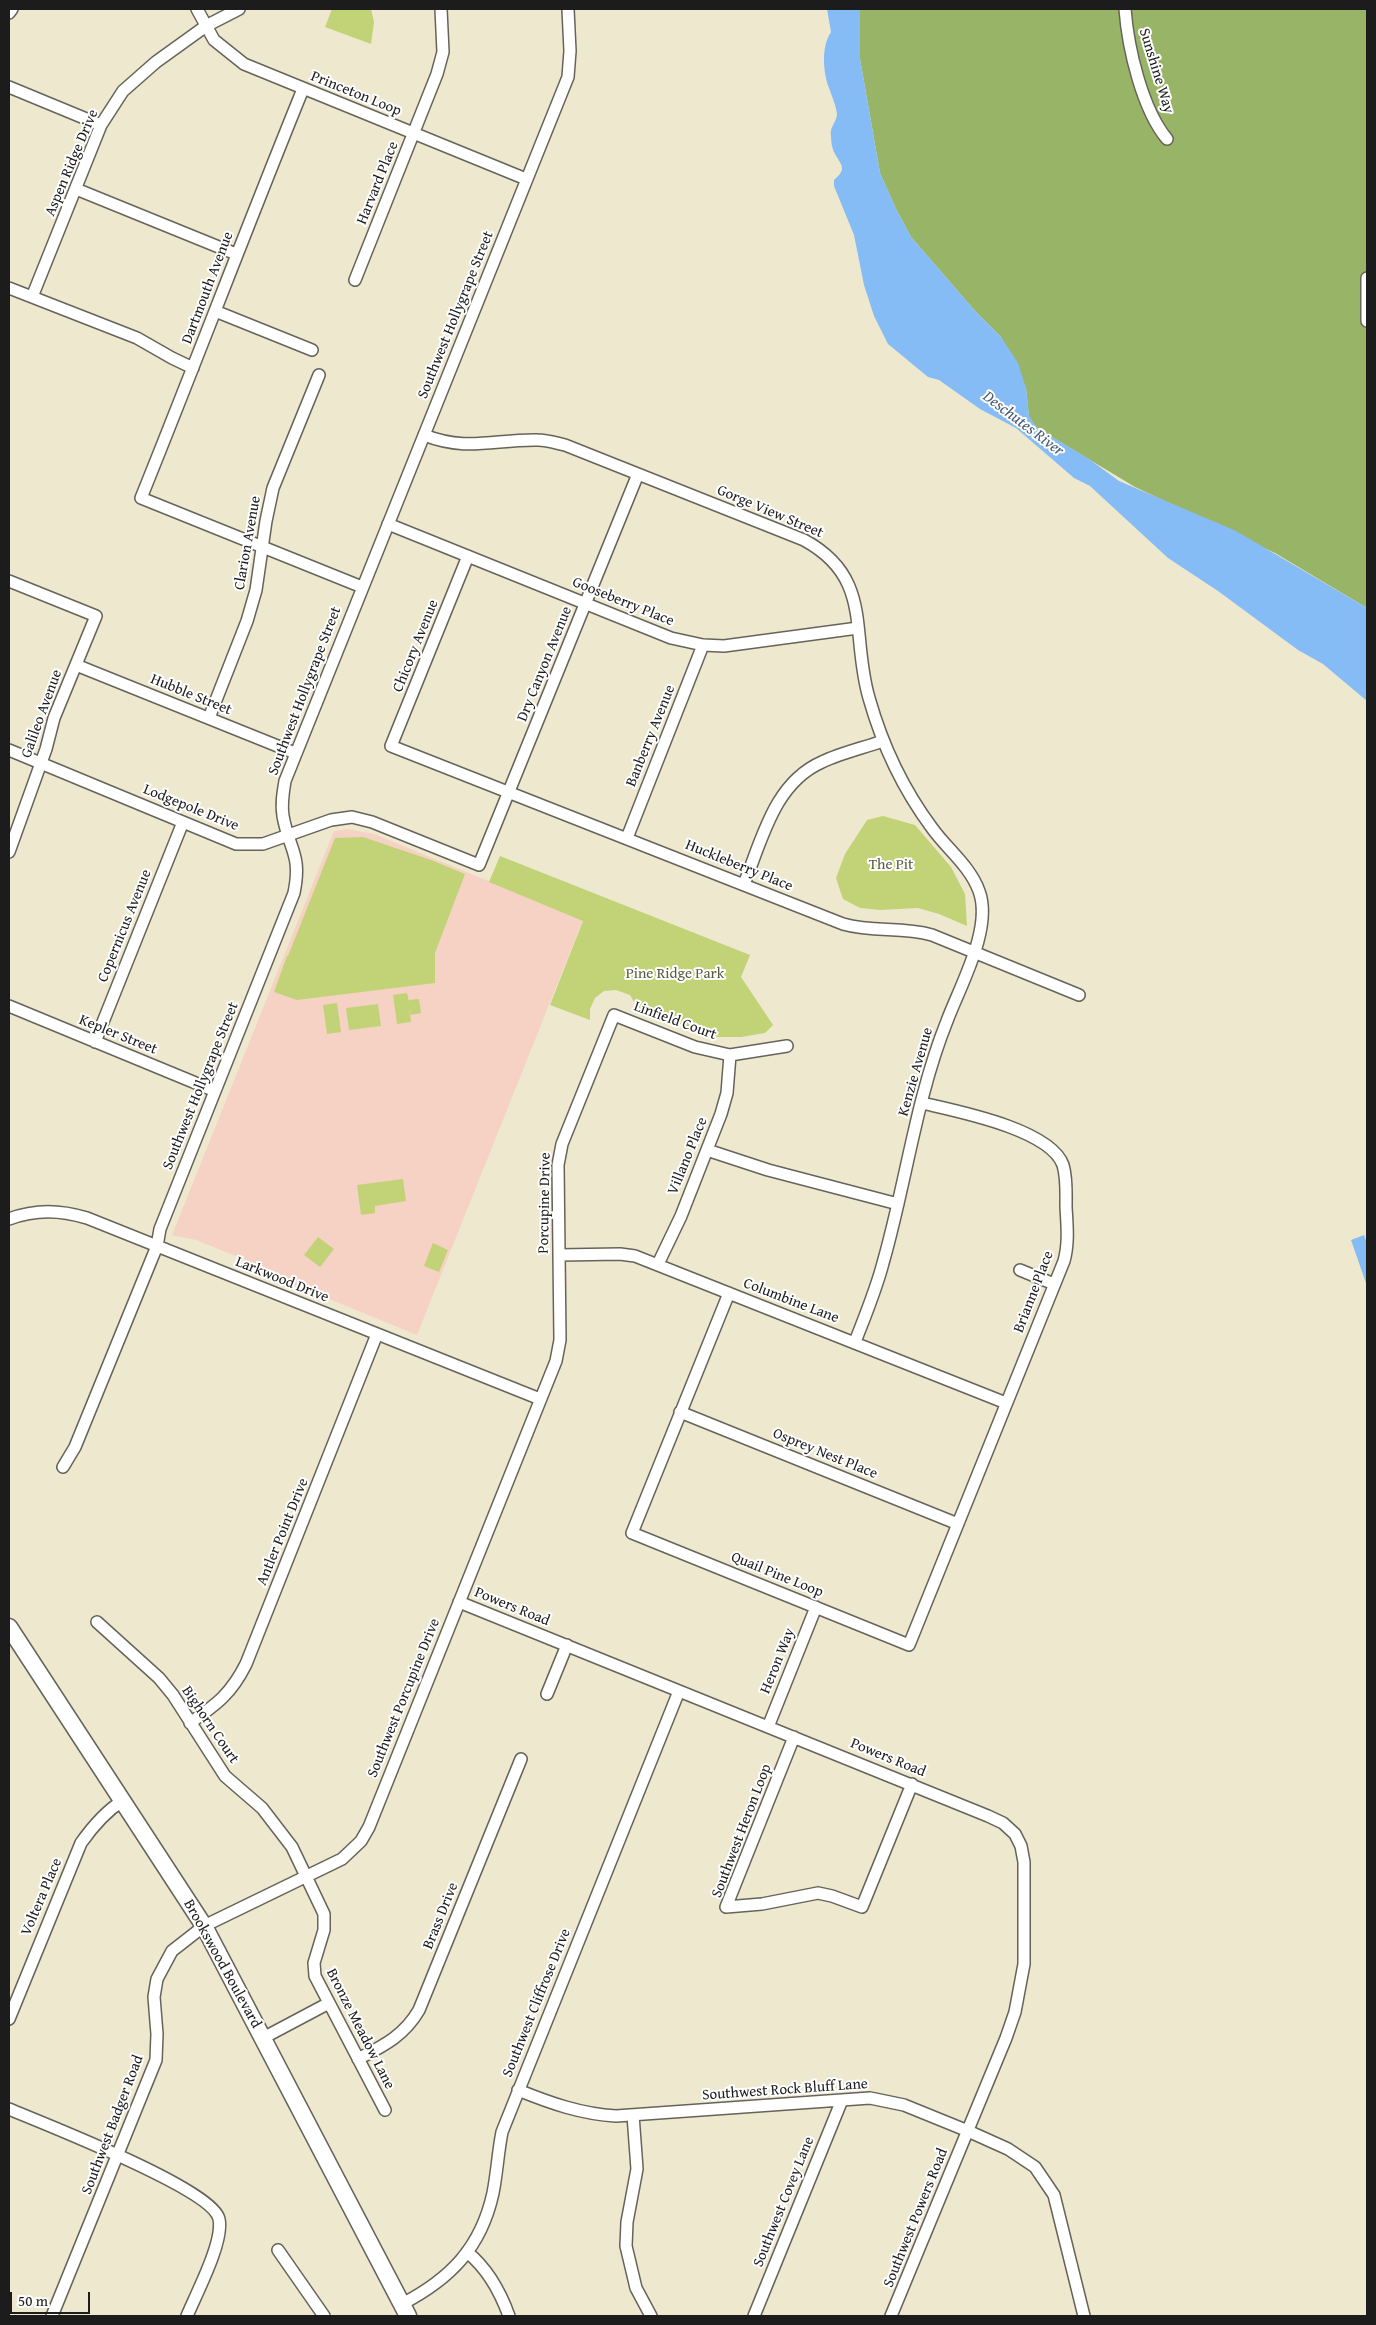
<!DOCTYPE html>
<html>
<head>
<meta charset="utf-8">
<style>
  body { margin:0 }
  #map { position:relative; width:1376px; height:2325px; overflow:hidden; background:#eee8ce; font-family:"Gentium Book Plus",serif }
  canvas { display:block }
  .frame { position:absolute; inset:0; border:10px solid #1c1c1c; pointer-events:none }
  .scale { position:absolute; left:10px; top:2292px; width:80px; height:22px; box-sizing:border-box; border:2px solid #1c1c1c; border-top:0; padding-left:6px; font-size:15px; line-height:18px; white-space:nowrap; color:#1c1c1c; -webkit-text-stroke:4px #fff; paint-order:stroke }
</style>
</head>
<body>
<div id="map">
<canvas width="1376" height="2325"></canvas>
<div class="frame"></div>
<div class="scale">50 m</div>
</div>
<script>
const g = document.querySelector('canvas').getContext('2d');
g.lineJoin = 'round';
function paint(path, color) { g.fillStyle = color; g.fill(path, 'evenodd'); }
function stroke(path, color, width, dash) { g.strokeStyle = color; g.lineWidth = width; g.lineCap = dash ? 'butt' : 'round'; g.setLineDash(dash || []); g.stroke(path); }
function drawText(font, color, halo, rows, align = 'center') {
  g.font = font + ' "Gentium Book Plus",serif'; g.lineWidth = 4; g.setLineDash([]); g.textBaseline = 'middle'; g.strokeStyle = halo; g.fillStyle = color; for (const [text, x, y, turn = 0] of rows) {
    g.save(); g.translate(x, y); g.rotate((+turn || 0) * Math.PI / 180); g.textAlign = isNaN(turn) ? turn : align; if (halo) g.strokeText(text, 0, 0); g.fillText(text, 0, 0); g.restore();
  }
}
paint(new Path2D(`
  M 348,829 L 374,834 L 583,920 L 417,1335 L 273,1276 L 268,1269 L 196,1240 L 172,1235 L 334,831 Z`), '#f6d2c4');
paint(new Path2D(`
  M 332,9 L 371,9 L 374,22 L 371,44 L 325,27 Z
  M 883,816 L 915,825 L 951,867 L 965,894 L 967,926 L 939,914 L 918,908 L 880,910 L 860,908 L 843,899 L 836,878 L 845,854 L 867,820 Z
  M 363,837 L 431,860 L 465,874 L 435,953 L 435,983 L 297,1000 L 274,992 L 287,956 L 288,956 L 335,838 Z
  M 500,856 L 750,955 L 741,977 L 773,1025 L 765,1033 L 741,1037 L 718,1037 L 706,1034 L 637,1007 L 630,995 L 616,990 L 604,991 L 595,998 L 590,1009 L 590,1020 L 550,1005 L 583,921 L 489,882 Z
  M 407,993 L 409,1002 L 409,1000 L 419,999 L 421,1013 L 411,1015 L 410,1008 L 411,1022 L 397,1024 L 393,995 Z
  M 337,1003 L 341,1032 L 327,1034 L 323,1005 Z
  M 378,1004 L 381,1026 L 349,1030 L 346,1008 Z
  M 403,1179 L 406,1201 L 375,1206 L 375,1213 L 361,1215 L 357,1185 Z
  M 318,1237 L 334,1249 L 320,1267 L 304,1255 Z
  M 433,1243 L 448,1250 L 439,1272 L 424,1266 Z`), '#c1d376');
paint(new Path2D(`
  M 860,9 L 1367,9 L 1367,608 L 1275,553 L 1135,487 L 1037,428 L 1029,417 L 1026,388 L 1001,337 L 975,311 L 911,237 L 896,209 L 880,173 L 860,59 Z`), '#98b567');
paint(new Path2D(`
  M 827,9 L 860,9 L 860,59 L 880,173 L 896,209 L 911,237 L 975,311 L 1001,337 L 1018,363 L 1026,388 L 1029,416 L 1037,428 L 1089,459 L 1119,481 L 1236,531 L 1367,608 L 1367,701 L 1323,664 L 1298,650 L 1218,591 L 1168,558 L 1090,486 L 1074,478 L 1016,428 L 980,409 L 939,380 L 928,377 L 888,344 L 874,316 L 864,285 L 854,235 L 834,186 L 834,180 C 847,169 842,166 835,154 C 832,149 831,142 831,136 C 829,127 837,122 837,114 C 836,105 832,97 829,88 C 823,72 821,47 831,32 Z
  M 1364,1235 L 1367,1243 L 1367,1286 L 1351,1240 Z`), '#85bcf5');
const street = new Path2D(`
  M 197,9 L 214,40 L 244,64 L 526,179
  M 1125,9 C 1128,48 1142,109 1167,139
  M 9,13 L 12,9
  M 9,87 L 101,125
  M 303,89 C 248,224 196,362 141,498 L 362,587
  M 76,189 L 236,254
  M 1367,278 L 1367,321
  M 355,280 L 437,74 L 443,52 L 441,9
  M 9,288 L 137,338 L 172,358 L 193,368
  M 32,297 L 101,125 L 123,91 L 156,62 L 206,26 L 239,9
  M 215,311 L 312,350
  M 424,435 C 467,452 495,439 538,440 C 547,440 556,443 565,445 L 804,540 C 874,578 850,633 869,698 C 882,744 903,789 932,828 C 947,849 970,866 979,891 C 993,928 960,986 947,1021 C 916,1098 906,1183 883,1263 C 876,1290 865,1316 855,1342
  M 388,524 L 671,638 L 703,645 L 724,646 L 858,628
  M 468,556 L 391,746 L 843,924 C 875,933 900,926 932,935 L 1079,995
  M 9,581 L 96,616 L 54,718 L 46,749 L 9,852
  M 76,665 L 295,753
  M 209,718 L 247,621 L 256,590 L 266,521 L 273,488 L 319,375
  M 9,750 L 236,844 L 263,844 L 331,820 L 352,817 L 372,822 L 479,865 L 638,474
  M 627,838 L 703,645
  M 744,884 C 762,840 774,783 822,762 C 841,753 863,748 883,741
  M 9,1006 L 215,1091
  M 95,1042 L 183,822
  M 707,1150 L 768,1170 L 898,1204
  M 9,1219 C 36,1209 60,1210 87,1218 L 540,1399
  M 559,1255 L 620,1254 L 635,1256 L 1006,1403
  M 658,1264 L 681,1216 L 721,1114 L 727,1093 L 730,1055
  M 1020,1270 L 1054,1284
  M 729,1293 L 632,1533 L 909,1645 L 1064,1261 C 1069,1243 1067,1225 1066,1207 C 1066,1194 1067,1178 1063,1165 C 1050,1129 956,1111 922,1103
  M 680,1412 L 958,1524
  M 63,1467 L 75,1447 L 157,1246 L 160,1229 L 294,893 C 302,854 289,850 283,816 C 281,804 283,793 285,781 L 568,77 L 570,51 L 568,9
  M 459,1602 L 988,1816 L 1003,1823 L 1015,1834 L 1021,1846 L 1024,1862 L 1024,1964 L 1015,2012 L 1006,2038 L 891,2316
  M 97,1622 L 159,1678 L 173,1695 L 225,1776 L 262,1808 L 292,1847 L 324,1914 L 324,1930 L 314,1963 L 315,1976 L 385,2110
  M 547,1694 L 567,1645
  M 190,1723 C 217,1704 231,1694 246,1664 L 377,1334
  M 768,1727 L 816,1607
  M 794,1737 L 726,1907 L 762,1904 L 818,1893 L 832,1896 L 862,1907 L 912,1784
  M 9,2019 L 81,1843 C 93,1826 105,1812 122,1801
  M 263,2038 L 329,2003
  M 358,2059 C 383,2046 404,2036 419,2010 L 521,1759
  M 518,2090 C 550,2103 581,2114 616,2116 L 870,2098 L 904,2105 L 968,2131 L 1008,2149 L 1035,2167 L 1054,2195 L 1084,2316
  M 9,2109 C 42,2123 213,2189 219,2219 C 224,2242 196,2294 187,2316
  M 633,2115 L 637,2169 L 627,2222 L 626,2246 L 636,2288 L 651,2316
  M 278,2250 L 324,2316
  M 467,2252 C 488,2269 500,2291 509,2316
  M 402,2304 C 450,2279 481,2248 493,2193 C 497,2173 498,2152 502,2132 L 679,1691
  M 52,2316 L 156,2060 L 157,2034 L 154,1997 L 157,1979 L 172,1951 L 204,1926 L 342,1859 L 361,1841 L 369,1827 L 556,1361 L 560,1340 L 558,1165 L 562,1144 L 614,1015 L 695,1047 L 730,1055 L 787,1046
  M 754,2316 L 842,2100`);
const secondary = new Path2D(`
  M 9,1627 L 204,1926 L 408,2316`);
stroke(street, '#66635a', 14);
stroke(secondary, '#66635a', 19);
stroke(street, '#fff', 11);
stroke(secondary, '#fff', 16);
drawText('15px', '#1c1c1c', '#fff', [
  ["Sunshine Way",1156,71,73],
  ["Princeton Loop",356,94,22],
  ["Aspen Ridge Drive",72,163,-67],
  ["Harvard Place",378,183,-68],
  ["Dartmouth Avenue",208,288,-69],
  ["Southwest Hollygrape Street",456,315,-68],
  ["Gorge View Street",770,512,23],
  ["Clarion Avenue",248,543,-80],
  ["Gooseberry Place",623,602,22],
  ["Chicory Avenue",416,646,-68],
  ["Dry Canyon Avenue",545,664,-68],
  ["Southwest Hollygrape Street",305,691,-69],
  ["Hubble Street",191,695,22],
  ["Galileo Avenue",42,714,-70],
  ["Banberry Avenue",651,736,-68],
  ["Lodgepole Drive",191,808,22],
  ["Huckleberry Place",739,866,22],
  ["Copernicus Avenue",125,926,-68],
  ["Linfield Court",675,1021,20],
  ["Kepler Street",118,1035,22],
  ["Kenzie Avenue",916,1072,-74],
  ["Southwest Hollygrape Street",201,1086,-68],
  ["Villano Place",688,1156,-68],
  ["Porcupine Drive",545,1203,-89],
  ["Larkwood Drive",282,1280,22],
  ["Brianne Place",1034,1292,-69],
  ["Columbine Lane",791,1301,21],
  ["Osprey Nest Place",825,1454,22],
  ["Antler Point Drive",283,1532,-68],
  ["Quail Pine Loop",777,1575,22],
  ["Powers Road",512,1607,22],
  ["Heron Way",778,1661,-68],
  ["Southwest Porcupine Drive",404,1698,-68],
  ["Bighorn Court",210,1725,56],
  ["Powers Road",888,1758,22],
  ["Southwest Heron Loop",742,1831,-69],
  ["Voltera Place",42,1897,-67],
  ["Brass Drive",441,1916,-68],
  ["Brookswood Boulevard",222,1964,61],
  ["Southwest Cliffrose Drive",537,2003,-68],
  ["Bronze Meadow Lane",360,2029,63],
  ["Southwest Rock Bluff Lane",785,2090,-4],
  ["Southwest Badger Road",113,2125,-69],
  ["Southwest Covey Lane",784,2202,-68],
  ["Southwest Powers Road",916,2218,-68]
]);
drawText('15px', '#565c3c', '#fff', [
  ["The Pit",891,865],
  ["Pine Ridge Park",675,974]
]);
drawText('italic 16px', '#465c73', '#fff', [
  ["Deschutes River",1023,424,37]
]);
</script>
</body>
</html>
